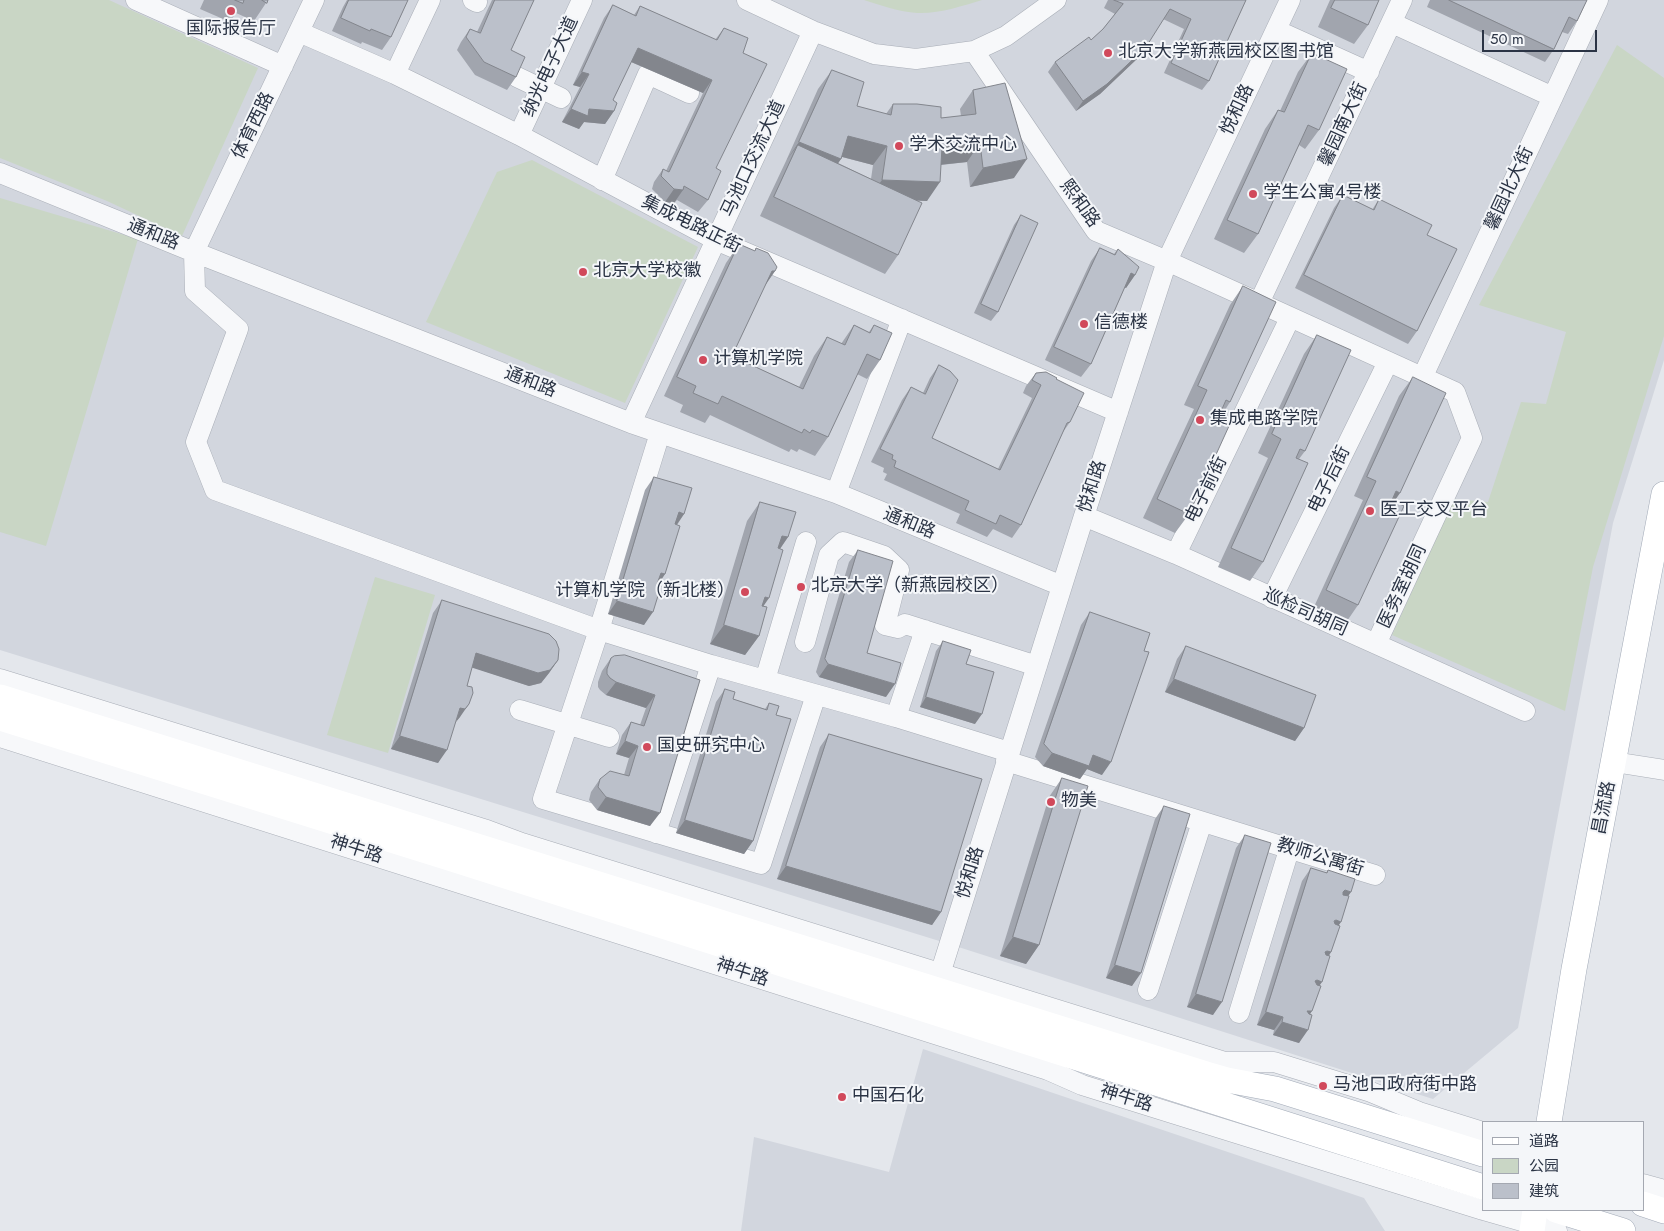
<!DOCTYPE html>
<html>
<head>
<meta charset="utf-8">
<style>
  body { margin:0 }
  #map { position:relative; width:1664px; height:1231px; overflow:hidden; background:#e4e7ec; font-family:Jost,"Noto Sans SC",sans-serif }
  canvas { display:block }
  .legend { position:absolute; left:1482px; top:1121px; width:162px; height:90px; box-sizing:border-box; background:#f4f6f9; border:1px solid #a4a8b1; margin:0; padding:6px 9px; list-style:none; font-size:15px; color:#2b3445 }
  .legend li { display:flex; align-items:center; gap:10px; height:25px }
  .legend b { width:25px; border:1px solid #a4a8b1 }
  .scale { position:absolute; left:1482px; top:30px; width:115px; height:22px; box-sizing:border-box; border:2px solid #2b3445; border-top:0; padding-left:6px; font-size:15px; line-height:18px; white-space:nowrap; color:#2b3445; -webkit-text-stroke:4px #f4f6f9; paint-order:stroke }
</style>
</head>
<body>
<div id="map">
<canvas width="1664" height="1231"></canvas>
<ul class="legend">
<li><b style="height:6px;background:#fff"></b>道路</li>
<li><b style="height:14px;background:#c9d6c5"></b>公园</li>
<li><b style="height:14px;background:#bbc0ca"></b>建筑</li>
</ul>
<div class="scale">50 m</div>
</div>
<script>
const g = document.querySelector('canvas').getContext('2d');
g.lineJoin = 'round';
function paint(path, color) { g.fillStyle = color; g.fill(path, 'evenodd'); }
function stroke(path, color, width, dash) { g.strokeStyle = color; g.lineWidth = width; g.lineCap = dash ? 'butt' : 'round'; g.setLineDash(dash || []); g.stroke(path); }
function drawText(font, color, halo, rows, align = 'center') {
  g.font = font + ' Jost,"Noto Sans SC",sans-serif'; g.lineWidth = 4; g.setLineDash([]); g.textBaseline = 'middle'; g.strokeStyle = halo; g.fillStyle = color; for (const [text, x, y, turn = 0] of rows) {
    g.save(); g.translate(x, y); g.rotate((+turn || 0) * Math.PI / 180); g.textAlign = isNaN(turn) ? turn : align; if (halo) g.strokeText(text, 0, 0); g.fillText(text, 0, 0); g.restore();
  }
}
paint(new Path2D(`
  M 0,0 L 1664,0 L 1664,360 L 1613,523 L 1518,1028 L 1433,1099 L 949,944 L 0,650 Z
  M 923,1049 L 1364,1198 L 1385,1231 L 741,1231 L 754,1137 L 889,1172 Z`), '#d2d6de');
paint(new Path2D(`
  M 0,0 L 109,0 L 258,68 L 182,236 L 107,201 L 0,158 Z
  M 864,0 L 982,0 C 962,6 939,14 917,13 C 899,12 880,5 864,0 Z
  M 1617,45 L 1664,78 L 1664,336 L 1593,567 L 1565,711 L 1392,635 L 1454,499 L 1488,502 L 1521,402 L 1546,404 L 1566,332 L 1479,305 Z
  M 532,160 L 698,247 L 625,403 L 426,322 L 497,172 Z
  M 0,198 L 138,239 L 46,546 L 0,532 Z
  M 375,577 L 435,595 L 388,753 L 327,735 Z`), '#c9d6c5');
const minor = new Path2D(`
  M 136,0 L 283,66
  M 314,0 L 194,252 L 195,291 L 238,329 L 196,442 L 215,490 L 599,630 L 711,665 L 896,717 L 1009,752
  M 473,0 L 477,2
  M 747,0 L 813,31 L 874,54 L 916,59 L 974,51 L 1096,231 L 1167,261 L 1455,392 L 1472,438 L 1376,644
  M 1392,23 L 1553,97
  M 1276,30 L 1369,72
  M 299,32 L 395,74 L 519,135 L 716,240 L 1118,412
  M 974,51 L 1006,36 L 1056,0
  M 395,74 L 430,0
  M 517,77 L 561,98
  M 519,135 L 582,0
  M 0,173 L 194,252 L 631,423 L 836,493 L 1062,586
  M 602,180 L 648,74 L 689,93
  M 1259,303 L 1402,0
  M 1422,378 L 1598,0
  M 631,423 L 813,31
  M 660,433 L 599,630 L 543,799 L 761,864 L 816,695
  M 836,493 L 902,319
  M 1084,516 L 1176,554 L 1525,711
  M 1176,554 L 1290,318
  M 1272,598 L 1388,362
  M 805,642 L 829,555 L 843,542 L 884,556 L 899,570 L 885,625 L 898,628 L 905,624 L 1037,666
  M 0,679 L 487,830 L 522,843 L 1225,1062 L 1274,1062 L 1371,1092 L 1419,1112 L 1483,1132
  M 765,680 L 806,542
  M 520,710 L 609,737
  M 896,717 L 925,630
  M 0,737 L 1048,1070 L 1082,1085 L 1483,1210
  M 1006,761 L 1375,875
  M 1614,762 L 1664,770
  M 656,833 L 711,665
  M 936,987 L 1084,516 L 1167,261 L 1290,0
  M 1148,990 L 1202,822
  M 1239,1013 L 1289,850
  M 1643,1184 L 1664,1190
  M 1483,1210 L 1557,1231`);
const major = new Path2D(`
  M 0,697 L 1206,1074 L 1227,1080 L 1275,1089 L 1483,1154
  M 0,718 L 446,857 L 1483,1187
  M 1549,1122 L 1574,969 L 1664,494
  M 1643,1204 L 1664,1211
  M 1556,1210 L 1623,1231
  M 1532,1231 L 1535,1210`);
stroke(minor, '#a9aeb7', 21);
stroke(major, '#a3abb8', 26);
stroke(minor, '#f7f8fa', 20);
stroke(major, '#fff', 25);
paint(new Path2D(`
  M 204,0 L 268,0 L 254,21 L 236,13 L 230,22 L 200,9 Z
  M 347,0 L 408,0 L 391,37 L 382,50 L 362,42 L 361,44 L 332,31 L 343,7 Z
  M 492,0 L 534,0 L 511,50 L 516,77 L 507,90 L 475,75 L 457,50 L 461,42 L 470,29 L 477,32 Z
  M 1108,0 L 1246,0 L 1209,81 L 1202,90 L 1164,73 L 1184,29 L 1163,19 L 1139,57 L 1100,94 L 1076,111 L 1048,72 L 1055,62 L 1091,40 L 1103,29 L 1115,14 L 1104,8 Z
  M 1330,0 L 1379,0 L 1368,25 L 1354,44 L 1318,27 Z
  M 1430,0 L 1587,0 L 1577,21 L 1568,34 L 1562,32 L 1554,49 L 1545,62 L 1427,7 Z
  M 613,5 L 634,15 L 640,6 L 715,40 L 724,28 L 743,53 L 716,168 L 708,200 L 698,212 L 677,200 L 674,203 L 665,202 L 652,189 L 654,182 L 663,169 L 666,171 L 703,93 L 631,62 L 613,100 L 614,111 L 605,124 L 584,122 L 579,129 L 562,122 L 580,87 L 573,85 L 604,18 Z
  M 1312,53 L 1319,130 L 1305,149 L 1299,145 L 1258,234 L 1244,253 L 1214,239 L 1265,129 L 1278,110 L 1280,111 L 1298,72 Z
  M 832,70 L 857,106 L 886,114 L 893,104 L 941,118 L 961,116 L 960,109 L 973,90 L 1014,178 L 970,187 L 967,162 L 941,165 L 927,201 L 918,200 L 898,255 L 885,274 L 760,216 L 786,161 L 818,89 ZM 842,157 L 873,165 L 871,179 L 838,163 Z
  M 1343,195 L 1372,210 L 1379,199 L 1427,235 L 1417,331 L 1408,344 L 1295,288 L 1334,208 Z
  M 1021,215 L 998,312 L 991,321 L 974,313 L 1014,225 Z
  M 739,244 L 755,251 L 756,248 L 775,271 L 765,285 L 732,356 L 799,387 L 814,356 L 827,337 L 841,344 L 854,325 L 869,332 L 874,325 L 880,360 L 867,379 L 857,374 L 828,437 L 815,456 L 799,449 L 797,452 L 791,449 L 789,452 L 710,415 L 705,423 L 680,412 L 683,405 L 664,396 L 726,263 Z
  M 1100,248 L 1114,254 L 1118,249 L 1135,275 L 1126,288 L 1125,287 L 1091,364 L 1081,377 L 1045,360 L 1091,261 Z
  M 1243,286 L 1230,402 L 1225,410 L 1189,514 L 1175,533 L 1143,518 L 1194,409 L 1184,405 L 1230,305 Z
  M 1317,335 L 1305,451 L 1299,459 L 1263,562 L 1250,581 L 1218,567 L 1268,458 L 1258,453 L 1304,354 Z
  M 939,365 L 932,438 L 998,469 L 1032,398 L 1023,393 L 1026,386 L 1036,373 L 1056,379 L 1070,422 L 1063,432 L 1021,525 L 1012,538 L 993,529 L 987,537 L 956,523 L 960,514 L 884,480 L 887,474 L 883,472 L 884,468 L 871,462 L 902,400 L 911,387 L 923,393 L 930,378 Z
  M 1413,377 L 1394,501 L 1358,605 L 1345,624 L 1313,609 L 1363,500 L 1354,496 L 1399,396 Z
  M 654,477 L 684,514 L 677,525 L 665,574 L 658,585 L 644,625 L 608,614 L 645,490 Z
  M 760,502 L 788,537 L 780,549 L 763,606 L 759,636 L 745,655 L 710,644 L 747,521 Z
  M 858,550 L 867,653 L 886,697 L 819,677 L 816,672 L 849,562 Z
  M 442,600 L 558,660 L 549,673 L 541,683 L 529,686 L 472,667 L 467,686 L 460,717 L 456,721 L 438,763 L 391,749 L 433,613 Z
  M 1090,612 L 1102,775 L 1087,769 L 1080,779 L 1043,766 L 1035,757 L 1081,625 Z
  M 943,641 L 975,724 L 920,707 L 936,651 Z
  M 1186,646 L 1304,728 L 1295,741 L 1165,692 L 1177,659 Z
  M 611,658 L 700,680 L 650,826 L 597,810 L 589,800 L 591,792 L 600,779 L 624,775 L 629,758 L 616,754 L 622,735 L 631,722 L 640,725 L 646,708 L 606,695 L 600,690 L 598,687 L 598,682 L 602,671 Z
  M 725,689 L 733,699 L 765,709 L 769,703 L 776,715 L 753,841 L 744,854 L 676,833 L 716,702 Z
  M 829,734 L 941,912 L 932,925 L 777,879 L 820,747 Z
  M 1062,778 L 1039,945 L 1026,964 L 1000,956 L 1049,797 Z
  M 1164,806 L 1132,986 L 1106,978 L 1155,819 Z
  M 1245,835 L 1213,1015 L 1187,1007 L 1236,848 Z
  M 1311,868 L 1326,873 L 1328,870 L 1348,896 L 1338,926 L 1331,952 L 1329,956 L 1310,1015 L 1299,1043 L 1273,1035 L 1274,1030 L 1257,1025 L 1302,881 Z`), '#a1a5ae');
paint(new Path2D(`
  M 1146,47 L 1139,57 L 1100,94 L 1076,111 L 1083,101 Z
  M 638,48 L 712,80 L 703,93 L 629,61 Z
  M 582,72 L 589,74 L 580,87 L 573,85 Z
  M 571,109 L 589,109 L 614,111 L 605,124 L 584,122 L 579,129 L 562,122 Z
  M 848,136 L 887,146 L 873,165 L 835,155 Z
  M 799,142 L 841,159 L 828,178 L 798,145 L 786,161 Z
  M 980,143 L 967,162 L 928,166 L 942,147 Z
  M 1027,159 L 1014,178 L 970,187 L 983,168 Z
  M 882,180 L 940,182 L 927,201 L 868,199 Z
  M 674,189 L 683,190 L 674,203 L 665,202 Z
  M 772,271 L 775,271 L 762,290 Z
  M 1131,273 L 1135,275 L 1126,288 L 1122,286 Z
  M 1396,491 L 1400,493 L 1387,512 Z
  M 679,512 L 684,514 L 675,527 L 670,525 Z
  M 782,536 L 788,537 L 775,556 Z
  M 661,573 L 665,574 L 656,587 Z
  M 765,597 L 769,598 L 756,617 Z
  M 617,601 L 653,612 L 644,625 L 608,614 Z
  M 724,625 L 759,636 L 745,655 L 710,644 Z
  M 476,653 L 558,660 L 549,673 L 541,683 L 529,686 L 467,666 Z
  M 828,664 L 895,684 L 886,697 L 819,677 Z
  M 1174,679 L 1304,728 L 1295,741 L 1165,692 Z
  M 616,682 L 655,695 L 646,708 L 606,695 Z
  M 926,697 L 982,714 L 975,724 L 920,707 Z
  M 469,704 L 460,717 L 456,722 L 460,708 Z
  M 400,736 L 447,750 L 438,763 L 391,749 Z
  M 625,741 L 638,746 L 629,758 L 616,754 Z
  M 1052,753 L 1093,755 L 1111,762 L 1102,775 L 1087,769 L 1080,779 L 1043,766 Z
  M 606,797 L 660,813 L 650,826 L 597,810 Z
  M 685,820 L 753,841 L 744,854 L 676,833 Z
  M 786,866 L 941,912 L 932,925 L 777,879 Z
  M 1345,890 L 1351,892 L 1342,905 L 1343,892 Z
  M 1336,920 L 1341,922 L 1332,935 L 1325,934 Z
  M 1013,937 L 1039,945 L 1026,964 L 1000,956 Z
  M 1327,951 L 1331,952 L 1322,965 L 1325,952 Z
  M 1115,965 L 1141,973 L 1132,986 L 1106,978 Z
  M 1317,980 L 1322,982 L 1313,995 L 1315,981 Z
  M 1196,994 L 1222,1002 L 1213,1015 L 1187,1007 Z
  M 1307,1011 L 1312,1011 L 1303,1024 Z
  M 1266,1012 L 1283,1017 L 1274,1030 L 1257,1025 Z
  M 1282,1022 L 1308,1030 L 1299,1043 L 1273,1035 Z`), '#83868d');
const building = new Path2D(`
  M 235,0 L 244,0 L 243,3 Z
  M 262,0 L 268,0 L 267,3 Z
  M 349,0 L 408,0 L 391,37 L 371,29 L 370,31 L 341,18 Z
  M 495,0 L 534,0 L 511,50 L 525,57 L 516,77 L 484,62 L 466,37 L 470,29 L 480,33 Z
  M 1114,0 L 1246,0 L 1209,81 L 1171,63 L 1191,19 L 1170,9 L 1146,47 L 1107,84 L 1083,101 L 1055,62 L 1089,37 L 1091,40 L 1103,29 L 1123,4 Z
  M 1335,0 L 1379,0 L 1368,25 L 1331,8 Z
  M 1449,0 L 1587,0 L 1577,21 L 1569,17 L 1554,49 Z
  M 613,5 L 636,16 L 640,6 L 717,40 L 724,28 L 748,38 L 743,53 L 767,64 L 716,168 L 721,171 L 708,200 L 684,186 L 683,190 L 674,189 L 661,176 L 663,169 L 669,172 L 712,80 L 638,48 L 613,100 L 617,103 L 614,111 L 589,109 L 588,116 L 571,109 L 589,74 L 582,72 Z
  M 1312,53 L 1347,69 L 1319,130 L 1308,125 L 1258,234 L 1227,220 L 1278,110 L 1284,112 Z
  M 832,70 L 864,82 L 857,106 L 891,115 L 893,104 L 917,104 L 941,107 L 941,118 L 976,114 L 973,90 L 1005,83 L 1027,159 L 983,168 L 980,143 L 942,147 L 940,182 L 882,180 L 887,146 L 848,136 L 841,159 L 799,142 Z
  M 798,145 L 922,203 L 898,255 L 774,197 Z
  M 1343,195 L 1374,210 L 1379,199 L 1432,225 L 1427,235 L 1457,249 L 1417,331 L 1304,275 Z
  M 1021,215 L 1038,223 L 998,312 L 981,304 Z
  M 739,244 L 755,251 L 756,248 L 768,253 L 777,267 L 775,271 L 772,271 L 732,356 L 803,389 L 827,337 L 845,345 L 854,325 L 870,333 L 874,325 L 892,333 L 880,360 L 867,354 L 828,437 L 812,430 L 810,433 L 804,429 L 802,433 L 722,396 L 718,404 L 693,393 L 696,386 L 677,377 Z
  M 1100,248 L 1115,255 L 1118,249 L 1139,267 L 1135,275 L 1131,273 L 1091,364 L 1054,347 Z
  M 1243,286 L 1276,302 L 1230,402 L 1226,400 L 1222,409 L 1234,415 L 1189,514 L 1157,499 L 1207,390 L 1198,386 Z
  M 1317,335 L 1351,350 L 1305,451 L 1300,449 L 1296,458 L 1308,463 L 1263,562 L 1231,548 L 1281,439 L 1272,434 Z
  M 939,365 L 950,371 L 958,380 L 932,438 L 1000,470 L 1041,385 L 1032,380 L 1036,373 L 1046,372 L 1057,378 L 1056,379 L 1084,393 L 1070,422 L 1067,423 L 1021,525 L 1000,515 L 996,524 L 965,510 L 969,501 L 894,467 L 896,461 L 892,459 L 893,455 L 880,449 L 911,387 L 925,394 Z
  M 1413,377 L 1446,393 L 1400,493 L 1396,491 L 1392,500 L 1404,506 L 1358,605 L 1326,590 L 1376,481 L 1367,477 Z
  M 654,477 L 692,488 L 684,514 L 679,512 L 675,524 L 680,526 L 665,574 L 661,573 L 657,584 L 661,586 L 653,612 L 617,601 Z
  M 760,502 L 796,512 L 788,537 L 782,536 L 778,548 L 783,550 L 769,598 L 765,597 L 762,606 L 767,607 L 759,636 L 724,625 Z
  M 858,550 L 893,561 L 867,653 L 901,663 L 895,684 L 828,664 L 825,659 Z
  M 442,600 L 549,634 L 556,641 L 559,649 L 558,660 L 550,670 L 538,673 L 476,653 L 467,686 L 472,687 L 473,693 L 469,704 L 465,709 L 460,708 L 447,750 L 400,736 Z
  M 1090,612 L 1150,633 L 1144,651 L 1149,652 L 1111,762 L 1093,755 L 1089,766 L 1052,753 L 1044,744 Z
  M 943,641 L 971,650 L 966,664 L 994,672 L 982,714 L 926,697 Z
  M 1186,646 L 1316,695 L 1304,728 L 1174,679 Z
  M 625,655 L 700,680 L 660,813 L 606,797 L 598,787 L 600,779 L 610,771 L 629,776 L 638,746 L 625,741 L 631,722 L 644,726 L 655,695 L 616,682 L 610,678 L 607,674 L 607,669 L 611,658 L 614,656 Z
  M 725,689 L 735,692 L 733,699 L 767,710 L 769,703 L 779,706 L 776,715 L 791,719 L 753,841 L 685,820 Z
  M 829,734 L 982,779 L 941,912 L 786,866 Z
  M 1062,778 L 1088,786 L 1039,945 L 1013,937 Z
  M 1164,806 L 1190,814 L 1141,973 L 1115,965 Z
  M 1245,835 L 1271,843 L 1222,1002 L 1196,994 Z
  M 1311,868 L 1327,873 L 1328,870 L 1355,879 L 1351,892 L 1345,890 L 1343,892 L 1343,895 L 1349,896 L 1341,922 L 1336,920 L 1334,921 L 1335,924 L 1340,926 L 1331,952 L 1327,951 L 1325,952 L 1326,955 L 1330,956 L 1322,982 L 1317,980 L 1315,981 L 1317,985 L 1321,986 L 1312,1011 L 1307,1011 L 1309,1014 L 1312,1015 L 1308,1030 L 1282,1022 L 1283,1017 L 1266,1012 Z`);
paint(building, '#bbc0ca');
stroke(building, '#83868d', 1);
for (const [x, y, r, color] of [
  [231,11,5,"#d1495b"],
  [1108,53,5,"#d1495b"],
  [899,146,5,"#d1495b"],
  [1253,194,5,"#d1495b"],
  [583,272,5,"#d1495b"],
  [1084,324,5,"#d1495b"],
  [703,360,5,"#d1495b"],
  [1200,420,5,"#d1495b"],
  [1370,511,5,"#d1495b"],
  [801,587,5,"#d1495b"],
  [745,592,5,"#d1495b"],
  [647,747,5,"#d1495b"],
  [1051,802,5,"#d1495b"],
  [1323,1086,5,"#d1495b"],
  [842,1097,5,"#d1495b"]
]) { const dot = new Path2D(); dot.arc(x, y, r, 0, 2 * Math.PI); g.fillStyle = color; g.fill(dot); stroke(dot, '#f4f6f9', 2); }
drawText('18px', '#2b3445', '#f4f6f9', [
  ["国际报告厅",231,30,"center"],
  ["北京大学新燕园校区图书馆",1118,53],
  ["学术交流中心",909,146],
  ["学生公寓4号楼",1263,194],
  ["北京大学校徽",593,272],
  ["信德楼",1094,324],
  ["计算机学院",713,360],
  ["集成电路学院",1210,420],
  ["医工交叉平台",1380,511],
  ["北京大学（新燕园校区）",811,587],
  ["计算机学院（新北楼）",735,592,"right"],
  ["国史研究中心",657,747],
  ["物美",1061,802],
  ["马池口政府街中路",1333,1086],
  ["中国石化",852,1097]
], 'left');
drawText('18px', '#2b3445', '#f4f6f9', [
  ["纳光电子大道",551,67,-65],
  ["悦和路",1238,110,-65],
  ["馨园南大街",1344,125,-65],
  ["体育西路",254,126,-64],
  ["马池口交流大道",754,159,-65],
  ["馨园北大街",1510,189,-65],
  ["熙和路",1079,204,54],
  ["集成电路正街",691,225,26],
  ["通和路",153,235,22],
  ["通和路",530,383,21],
  ["电子后街",1330,480,-64],
  ["悦和路",1093,487,-72],
  ["电子前街",1207,490,-64],
  ["通和路",909,524,22],
  ["医务室胡同",1403,587,-65],
  ["巡检司胡同",1305,613,24],
  ["昌流路",1605,808,-79],
  ["神牛路",356,850,18],
  ["教师公寓街",1320,858,17],
  ["悦和路",971,873,-73],
  ["神牛路",742,973,18],
  ["神牛路",1126,1099,17]
]);
</script>
</body>
</html>
